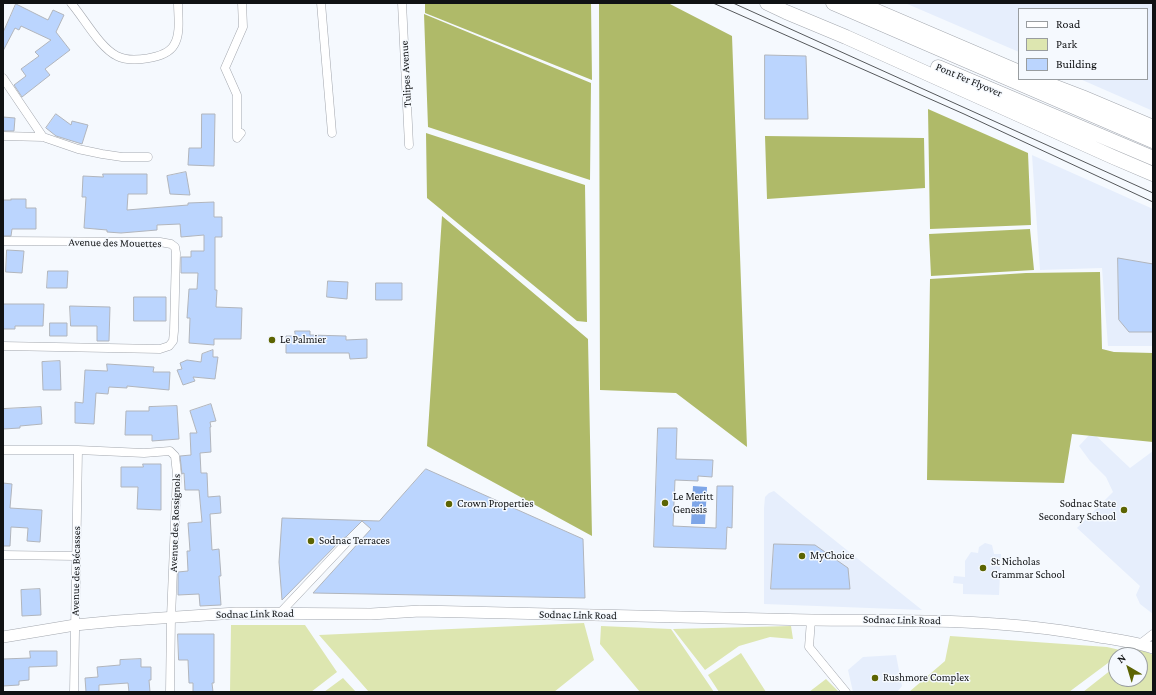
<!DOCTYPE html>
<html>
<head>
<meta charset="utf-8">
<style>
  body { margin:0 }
  #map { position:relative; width:1156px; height:695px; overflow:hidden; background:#f5f9fe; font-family:"Crimson Pro",serif }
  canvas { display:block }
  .frame { position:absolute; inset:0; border:4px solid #101214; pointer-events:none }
  .legend { position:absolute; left:1018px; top:8px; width:130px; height:72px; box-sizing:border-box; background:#f5f9fe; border:1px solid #999da0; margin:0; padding:5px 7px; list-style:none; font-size:12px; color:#101214 }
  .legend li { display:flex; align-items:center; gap:8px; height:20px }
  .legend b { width:20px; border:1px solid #999da0 }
  .north { position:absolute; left:1108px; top:647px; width:40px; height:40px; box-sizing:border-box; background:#f5f9fe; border:1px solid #999da0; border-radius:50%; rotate:322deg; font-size:11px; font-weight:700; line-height:16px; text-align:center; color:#101214 }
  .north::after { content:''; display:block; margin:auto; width:14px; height:18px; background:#5c6402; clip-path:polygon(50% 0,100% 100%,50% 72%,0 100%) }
</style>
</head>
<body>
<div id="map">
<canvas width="1156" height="695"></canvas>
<div class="frame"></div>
<ul class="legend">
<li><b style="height:5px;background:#fff"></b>Road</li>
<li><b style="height:11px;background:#dde6b0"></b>Park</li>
<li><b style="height:11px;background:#bbd5fe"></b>Building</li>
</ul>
<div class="north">N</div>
</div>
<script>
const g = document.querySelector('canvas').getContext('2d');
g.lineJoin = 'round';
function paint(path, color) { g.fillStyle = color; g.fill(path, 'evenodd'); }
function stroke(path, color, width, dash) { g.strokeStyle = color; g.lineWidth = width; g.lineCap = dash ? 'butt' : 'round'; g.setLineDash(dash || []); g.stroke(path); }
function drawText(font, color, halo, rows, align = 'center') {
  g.font = font + ' "Crimson Pro",serif'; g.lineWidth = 3; g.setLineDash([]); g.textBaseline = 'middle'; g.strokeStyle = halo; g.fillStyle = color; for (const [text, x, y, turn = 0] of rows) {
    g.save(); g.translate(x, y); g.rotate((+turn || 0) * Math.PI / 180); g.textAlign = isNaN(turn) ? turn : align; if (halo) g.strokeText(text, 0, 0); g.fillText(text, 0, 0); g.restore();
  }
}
paint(new Path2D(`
  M 905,3 L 1153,3 L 1153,111 L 1080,79 L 1147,79 L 1147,9 L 1019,9 L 1019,52 Z
  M 1032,155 L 1153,209 L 1153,346 L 1108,346 L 1102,268 L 1040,270 Z
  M 1092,432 L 1130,468 L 1153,451 L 1153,614 L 1140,604 L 1136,595 L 1140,586 L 1077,528 L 1113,492 L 1106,477 L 1090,461 L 1079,446 Z
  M 774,491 L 803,515 L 922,610 L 764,604 L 764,508 L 765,497 L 769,493 Z
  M 985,543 L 992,545 L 994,554 L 1001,554 L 999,595 L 963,594 L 963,584 L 953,583 L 954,576 L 965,577 L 965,561 L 971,552 L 978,553 L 979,547 Z
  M 896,655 L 902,686 L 897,692 L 853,692 L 848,670 L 863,657 Z`), '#e6eefc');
paint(new Path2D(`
  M 584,623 L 594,660 L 554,692 L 369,692 L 319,635 Z
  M 231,625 L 305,625 L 337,672 L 311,692 L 230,692 Z
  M 601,626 L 671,629 L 714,692 L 640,692 L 600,644 Z
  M 791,626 L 793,639 L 770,637 L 739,646 L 705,670 L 673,629 Z
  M 950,636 L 1107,647 L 1124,651 L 1119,655 L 1116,655 L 1116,657 L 1069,692 L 909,692 L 945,661 Z
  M 1139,648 L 1153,655 L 1153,692 L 1083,692 L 1116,666 L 1116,679 L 1140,679 L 1140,655 L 1130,655 Z
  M 741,653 L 766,692 L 719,692 L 708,675 Z
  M 343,678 L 356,692 L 324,692 Z
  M 826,679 L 839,692 L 809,692 Z`), '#dde6b0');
paint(new Path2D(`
  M 425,3 L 591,3 L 592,80 L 425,13 Z
  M 599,3 L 668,3 L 732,36 L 747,447 L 676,393 L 600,390 Z
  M 424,14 L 591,83 L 590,180 L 428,127 Z
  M 928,109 L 1028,153 L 1031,225 L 930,229 Z
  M 426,133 L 585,185 L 587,322 L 577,321 L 427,198 Z
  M 765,136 L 924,138 L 925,188 L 767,199 Z
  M 442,216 L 588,339 L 592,536 L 427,446 Z
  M 1030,229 L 1034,270 L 931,276 L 929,234 Z
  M 1100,272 L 1102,349 L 1114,352 L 1153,353 L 1153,442 L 1072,434 L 1064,483 L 927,480 L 930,279 L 1026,273 Z`), '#afba69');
paint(new Path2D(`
  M 693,486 L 707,487 L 705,524 L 691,524 Z`), '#7ea6e8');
const building = new Path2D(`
  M 16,4 L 48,20 L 53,10 L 64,15 L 56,32 L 70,50 L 45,69 L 50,75 L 22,97 L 14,85 L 26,76 L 21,69 L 39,56 L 35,52 L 51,40 L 21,26 L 19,30 L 15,28 L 3,51 L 3,33 Z
  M 765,55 L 806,56 L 808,119 L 765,119 Z
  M 56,114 L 71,125 L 72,121 L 88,125 L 82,144 L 56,136 L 46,128 Z
  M 202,114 L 215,114 L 214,166 L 188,165 L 189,148 L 201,148 Z
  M 3,117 L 15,118 L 14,131 L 3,131 Z
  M 186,172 L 190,195 L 170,194 L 167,176 Z
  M 103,174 L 147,174 L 147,194 L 128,194 L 127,210 L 188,205 L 188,203 L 214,202 L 214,217 L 222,217 L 222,237 L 215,237 L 215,290 L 217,290 L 216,307 L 242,308 L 241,339 L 214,339 L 214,345 L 189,343 L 190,318 L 187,318 L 189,289 L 197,289 L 198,273 L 181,273 L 181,257 L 191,257 L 191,251 L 204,251 L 204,235 L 181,237 L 180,224 L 157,225 L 157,230 L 121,233 L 107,232 L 107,230 L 84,228 L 86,197 L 82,197 L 83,176 L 103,177 Z
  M 11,199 L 26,199 L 26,208 L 36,208 L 36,229 L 12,229 L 11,236 L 3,236 L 3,200 L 11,200 Z
  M 7,250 L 24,251 L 22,273 L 6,272 Z
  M 1118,258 L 1153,264 L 1153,332 L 1129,332 L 1119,320 Z
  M 48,271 L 68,271 L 67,288 L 47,288 Z
  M 328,281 L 348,282 L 347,299 L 327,297 Z
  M 376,283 L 402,283 L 402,300 L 376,300 Z
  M 134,297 L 166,297 L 166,321 L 134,321 Z
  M 3,304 L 44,304 L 43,326 L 15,326 L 15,329 L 3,329 Z
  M 70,306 L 110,307 L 109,341 L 97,341 L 97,326 L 71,326 Z
  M 50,323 L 67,323 L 67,336 L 50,336 Z
  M 295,331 L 310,331 L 310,335 L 346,336 L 346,340 L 367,339 L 367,358 L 350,359 L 349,353 L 286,353 L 286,336 L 295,336 Z
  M 213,350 L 213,357 L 218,357 L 215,379 L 193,377 L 195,381 L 183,385 L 177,370 L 182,369 L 180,363 L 187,360 L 201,362 L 202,354 Z
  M 60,361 L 61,390 L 43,390 L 42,362 Z
  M 107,364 L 154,367 L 153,372 L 170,372 L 169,390 L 127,386 L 127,388 L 109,387 L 108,394 L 96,393 L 94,424 L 75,423 L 75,402 L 83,403 L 85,370 L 107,371 Z
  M 211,404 L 216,421 L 210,422 L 211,427 L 210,427 L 211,452 L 200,453 L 201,473 L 207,473 L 208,497 L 220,496 L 221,513 L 210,514 L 212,550 L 219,549 L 221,576 L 219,576 L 221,605 L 200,606 L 199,594 L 178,595 L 178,572 L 188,571 L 187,551 L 190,551 L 188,523 L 202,522 L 199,490 L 185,490 L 184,473 L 182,474 L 180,456 L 191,455 L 190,433 L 197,433 L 190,411 Z
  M 177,406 L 179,439 L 152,441 L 152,435 L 125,435 L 126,411 L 149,411 L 149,407 Z
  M 41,407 L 42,424 L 20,426 L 20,428 L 3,429 L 3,409 Z
  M 658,428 L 677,428 L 676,459 L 713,460 L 712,477 L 698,476 L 698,481 L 675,480 L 673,526 L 716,528 L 717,486 L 733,486 L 732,528 L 727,527 L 726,549 L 654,547 Z
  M 143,464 L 161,464 L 161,510 L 137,509 L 138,487 L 121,487 L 121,467 L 143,467 Z
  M 426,469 L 583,539 L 585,598 L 313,593 L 371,529 L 362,521 L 346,537 L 343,538 L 282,600 L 279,562 L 282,518 L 379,521 Z
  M 3,483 L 12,484 L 10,508 L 42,510 L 40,542 L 27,541 L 28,528 L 11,527 L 10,546 L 3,546 Z
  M 774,544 L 815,545 L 848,568 L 850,589 L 771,589 Z
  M 40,589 L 41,615 L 22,616 L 21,590 Z
  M 178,634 L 214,634 L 214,683 L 212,683 L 213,692 L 193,692 L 193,683 L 189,683 L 188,660 L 179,660 Z
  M 30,651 L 57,651 L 57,666 L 29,667 L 29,680 L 19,681 L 19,685 L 3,686 L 3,659 L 30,658 Z
  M 141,659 L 141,667 L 151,667 L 151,680 L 149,680 L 150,692 L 129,692 L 128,683 L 99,685 L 99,692 L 86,692 L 85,678 L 98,677 L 97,667 L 120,665 L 120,660 Z`);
paint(building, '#bbd5fe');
stroke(building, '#b1b5bc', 1);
const street = new Path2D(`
  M 71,3 C 84,18 100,48 117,56 C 130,63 166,59 174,45 C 181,34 178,16 178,3
  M 321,3 L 332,133
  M 402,3 L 409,145
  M 3,78 L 43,137
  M 241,133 L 237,138 L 237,95 L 225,68 L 243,27 L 242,3
  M 3,136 L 43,137 L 78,149 L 102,154 L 122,157 L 148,157
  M 3,241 L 160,242 L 171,244 L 175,247 L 176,253 L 174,331 L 173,341 L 169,346 L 160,349 L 3,346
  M 3,450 L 78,450 L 144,453 L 170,451 L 175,456 L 177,474 L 171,617 L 170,692
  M 3,555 L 76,556
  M 280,613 L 347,542
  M 811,620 L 809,647 L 846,692
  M 1140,644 L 1153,634
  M 74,692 L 78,450`);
const secondary = new Path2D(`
  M 3,637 L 75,625 L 117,621 L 236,613 L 371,614 L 420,611 C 550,614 681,618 812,620 C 904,621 996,618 1088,635 C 1110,639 1132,641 1153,648`);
const highway = new Path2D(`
  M 767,3 L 786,12 L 846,37 L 1113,157 L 1153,174
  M 833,3 L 1153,141
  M 858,3 L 1019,72
  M 938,67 L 1153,158
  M 1035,79 L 1082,97 L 1153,127`);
stroke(street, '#a3a7ae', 9);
stroke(secondary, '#a3a7ae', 12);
stroke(highway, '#a3a7ae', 15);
stroke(street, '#fff', 8);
stroke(secondary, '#fff', 11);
stroke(highway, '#fff', 14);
stroke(new Path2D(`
  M 713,3 L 964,114 L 1153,202
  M 733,3 L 1153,193`), '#55585b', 1);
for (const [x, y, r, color] of [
  [272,340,4,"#5c6402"],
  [665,503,4,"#5c6402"],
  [449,504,4,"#5c6402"],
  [1124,510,4,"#5c6402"],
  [311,541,4,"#5c6402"],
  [802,556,4,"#5c6402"],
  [983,568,4,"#5c6402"],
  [875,678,4,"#5c6402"]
]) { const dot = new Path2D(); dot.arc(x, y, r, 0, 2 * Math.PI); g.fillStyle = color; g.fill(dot); stroke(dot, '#f5f9fe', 1.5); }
drawText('11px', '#101214', '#f5f9fe', [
  ["Tulipes Avenue",406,74,-93],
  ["Pont Fer Flyover",969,80,23],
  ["Avenue des Mouettes",115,243,1],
  ["Avenue des Rossignols",175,523,-88],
  ["Avenue des Bécasses",76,571,-89],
  ["Sodnac Link Road",255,614,-1],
  ["Sodnac Link Road",578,615,1],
  ["Sodnac Link Road",902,620,1]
]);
drawText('11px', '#101214', '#f5f9fe', [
  ["Le Palmier",280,340],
  ["Le Meritt",673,497],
  ["Genesis",673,510],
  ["Crown Properties",457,504],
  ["Sodnac State",1116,504,"right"],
  ["Secondary School",1116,517,"right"],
  ["Sodnac Terraces",319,541],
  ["MyChoice",810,556],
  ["St Nicholas",991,562],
  ["Grammar School",991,575],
  ["Rushmore Complex",883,678]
], 'left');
</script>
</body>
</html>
